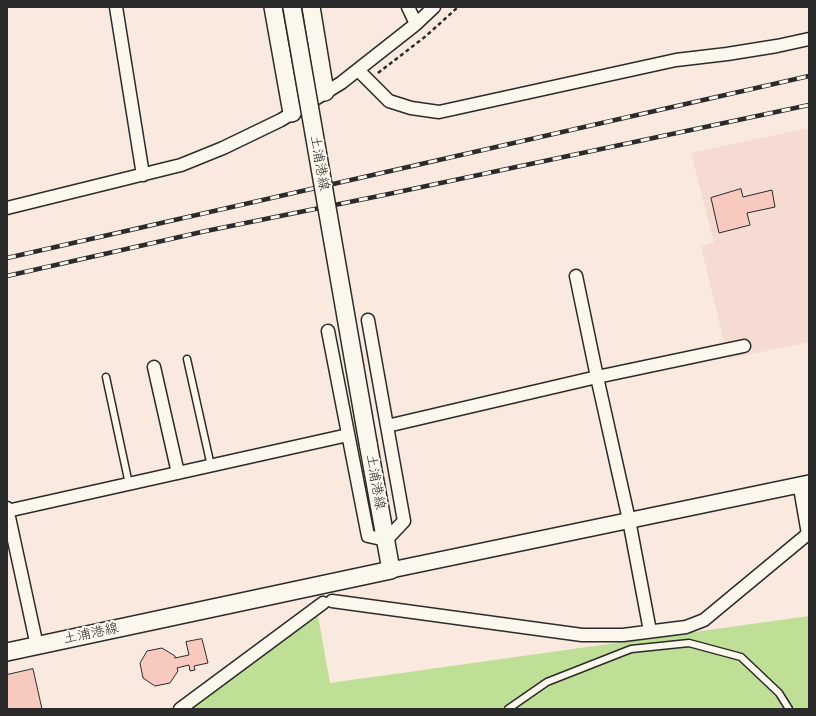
<!DOCTYPE html>
<html>
<head>
<meta charset="utf-8">
<style>
  body { margin:0 }
  #map { position:relative; width:816px; height:716px; overflow:hidden; background:#fae9de; font-family:Sriracha,sans-serif }
  canvas { display:block }
  .frame { position:absolute; inset:0; border:8px solid #2b2b2b; pointer-events:none }
</style>
</head>
<body>
<div id="map">
<canvas width="816" height="716"></canvas>
<div class="frame"></div>
</div>
<script>
const g = document.querySelector('canvas').getContext('2d');
g.lineJoin = 'round';
function paint(path, color) { g.fillStyle = color; g.fill(path, 'evenodd'); }
function stroke(path, color, width, dash) { g.strokeStyle = color; g.lineWidth = width; g.lineCap = dash ? 'butt' : 'round'; g.setLineDash(dash || []); g.stroke(path); }
function drawText(font, color, halo, rows, align = 'center') {
  g.font = font + ' Sriracha,"Klee One",sans-serif'; g.lineWidth = 4; g.setLineDash([]); g.textBaseline = 'middle'; g.strokeStyle = halo; g.fillStyle = color; for (const [text, x, y, turn = 0] of rows) {
    g.save(); g.translate(x, y); g.rotate((+turn || 0) * Math.PI / 180); g.textAlign = isNaN(turn) ? turn : align; if (halo) g.strokeText(text, 0, 0); g.fillText(text, 0, 0); g.restore();
  }
}
paint(new Path2D(`
  M 809,128 L 809,342 L 728,359 L 701,246 L 714,243 L 691,153 Z`), '#f5dbd1');
paint(new Path2D(`
  M 318,616 L 330,683 L 809,616 L 809,709 L 189,709 Z`), '#bfde96');
const building = new Path2D(`
  M 741,189 L 743,197 L 772,190 L 775,207 L 747,213 L 750,225 L 719,233 L 711,198 Z
  M 202,639 L 208,663 L 194,666 L 195,670 L 190,671 L 189,665 L 177,668 L 178,671 L 170,683 L 155,686 L 143,678 L 140,663 L 147,651 L 162,648 L 175,656 L 175,658 L 189,655 L 186,642 Z
  M 33,669 L 42,709 L 7,709 L 7,675 Z`);
paint(building, '#f8c9be');
stroke(building, '#2b2b2b', 1);
const service = new Path2D(`
  M 187,359 L 211,466
  M 106,377 L 129,484
  M 508,709 L 547,682 L 631,649 L 689,643 L 741,657 L 779,693 L 789,709`);
const minor = new Path2D(`
  M 116,7 L 143,175
  M 408,7 L 416,24
  M 358,70 L 389,101 L 411,108 L 439,112 L 676,60 L 727,54 L 777,46 L 809,39
  M 7,208 L 181,165 L 223,148 L 281,120 L 341,83 L 416,24 L 434,7
  M 576,276 L 597,377 L 629,520 L 650,631
  M 328,331 L 368,536 L 386,540 L 404,521 L 368,320
  M 154,367 L 178,473
  M 387,426 L 597,377 L 744,346
  M 7,508 L 37,646
  M 7,511 L 348,435
  M 332,601 L 582,635 L 623,635 L 686,627 L 704,620 L 809,533
  M 180,709 L 323,603`);
const tertiary = new Path2D(`
  M 801,485 L 809,531
  M 391,570 L 809,483`);
const secondary = new Path2D(`
  M 273,7 L 292,113
  M 311,7 L 325,92
  M 7,652 L 391,570 L 368,443`);
stroke(service, '#2b2b2b', 9);
stroke(minor, '#2b2b2b', 15);
stroke(tertiary, '#2b2b2b', 18);
stroke(secondary, '#2b2b2b', 20);
stroke(new Path2D(`
  M 378,73 L 426,36 L 458,7`), '#2b2b2b', 2.5, [4, 3]);
stroke(service, '#fbf7ec', 6);
stroke(minor, '#fbf7ec', 12);
stroke(tertiary, '#fbf7ec', 15);
stroke(secondary, '#fbf7ec', 17);
const rail = new Path2D(`
  M 7,258 L 809,76
  M 7,276 L 206,231 L 384,195 L 809,105`);
stroke(rail, '#2b2b2b', 4.5);
stroke(rail, '#fbf7ec', 3, [9]);
const secondaryBridge = new Path2D(`
  M 292,7 L 368,443`);
stroke(secondaryBridge, '#2b2b2b', 20, []);
stroke(secondaryBridge, '#fbf7ec', 17);
drawText('14px', '#2b2b2b', '#fbf7ec', [
  ["土浦港線",319,163,80],
  ["土浦港線",375,482,80],
  ["土浦港線",91,634,-12]
]);
</script>
</body>
</html>
